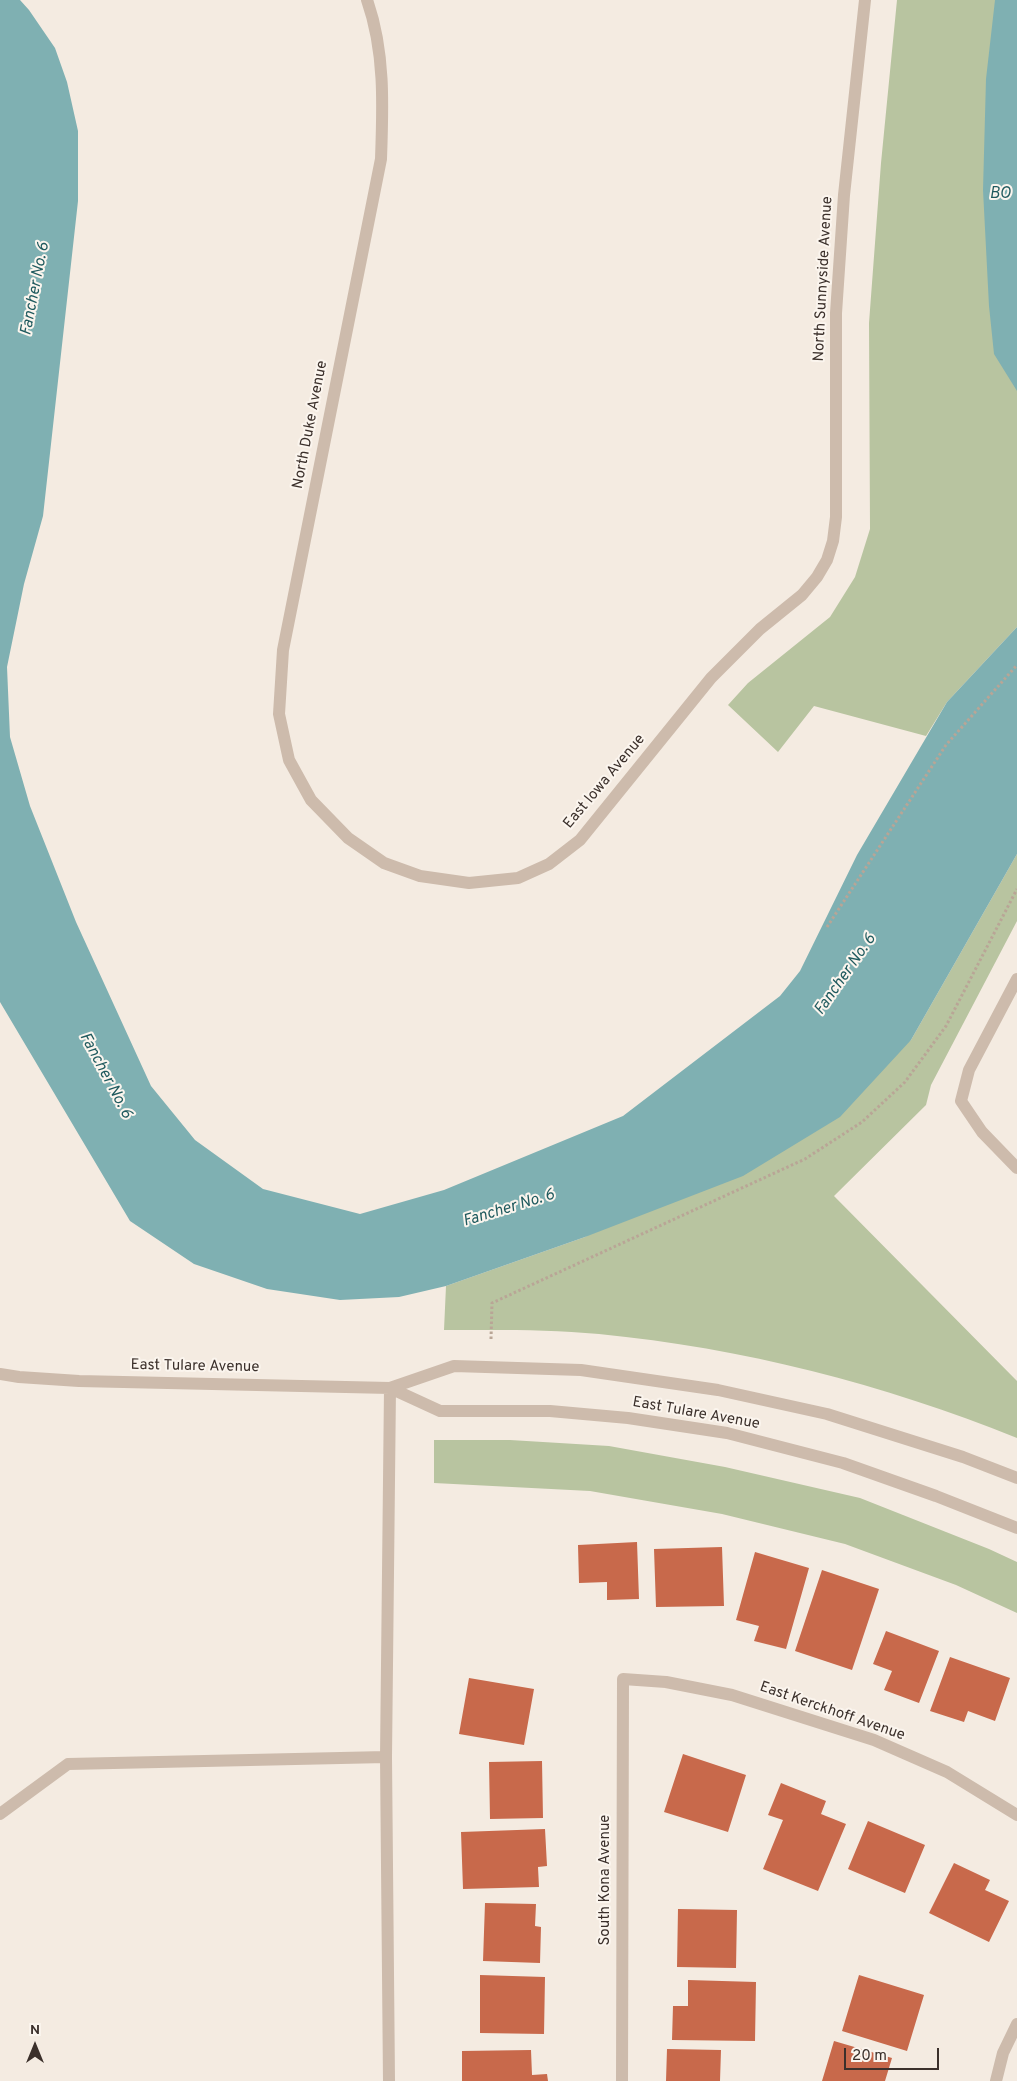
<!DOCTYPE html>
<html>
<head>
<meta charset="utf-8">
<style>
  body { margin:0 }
  #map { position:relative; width:1017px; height:2081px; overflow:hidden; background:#f4ebe1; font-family:Overpass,sans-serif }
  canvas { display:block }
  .north { position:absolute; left:10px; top:2021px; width:50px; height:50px; -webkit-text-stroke:4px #fbf5ee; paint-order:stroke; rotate:0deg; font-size:14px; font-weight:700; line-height:20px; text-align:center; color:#3b302b }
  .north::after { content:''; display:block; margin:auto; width:18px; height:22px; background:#3b302b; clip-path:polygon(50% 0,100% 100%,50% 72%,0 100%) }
  .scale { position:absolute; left:844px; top:2048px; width:95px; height:22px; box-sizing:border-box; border:2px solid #3b302b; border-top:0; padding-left:6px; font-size:15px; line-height:18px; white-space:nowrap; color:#3b302b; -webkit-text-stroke:4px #fbf5ee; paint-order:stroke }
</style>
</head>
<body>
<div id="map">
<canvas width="1017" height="2081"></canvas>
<div class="north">N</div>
<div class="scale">20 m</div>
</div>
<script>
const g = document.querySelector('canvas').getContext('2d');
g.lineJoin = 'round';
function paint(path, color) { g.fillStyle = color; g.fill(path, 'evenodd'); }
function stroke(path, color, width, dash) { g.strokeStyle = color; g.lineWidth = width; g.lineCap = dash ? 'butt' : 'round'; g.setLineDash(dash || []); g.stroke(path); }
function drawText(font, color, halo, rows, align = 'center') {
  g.font = font + ' Overpass,sans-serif'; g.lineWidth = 4; g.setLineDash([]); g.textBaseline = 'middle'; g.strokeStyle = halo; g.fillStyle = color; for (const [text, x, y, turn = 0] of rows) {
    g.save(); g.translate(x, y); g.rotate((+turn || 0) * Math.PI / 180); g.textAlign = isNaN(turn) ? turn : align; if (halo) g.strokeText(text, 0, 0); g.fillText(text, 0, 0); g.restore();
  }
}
paint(new Path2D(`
  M 897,0 L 1017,0 L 1017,627 L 947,702 L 926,736 L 814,706 L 778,752 L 728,705 L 748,683 L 830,617 L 855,577 L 870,529 L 869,323 L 881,163 Z
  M 1017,854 L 1017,921 L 931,1085 L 926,1105 L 834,1196 L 1017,1381 L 1017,1438 C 883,1384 743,1348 599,1334 C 548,1329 496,1330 444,1330 L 446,1286 L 585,1237 L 911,1040 Z
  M 434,1440 L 510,1440 L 609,1446 L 725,1467 L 860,1498 L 989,1549 L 1017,1562 L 1017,1613 L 956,1585 L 845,1544 L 722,1514 L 590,1491 L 434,1483 Z`), '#b8c4a0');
paint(new Path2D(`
  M 0,0 L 20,0 L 29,10 L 55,48 L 67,82 L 78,131 L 78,201 L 43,516 L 24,584 L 7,667 L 10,737 L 30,806 L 76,922 L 151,1086 L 195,1140 L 263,1189 L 360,1214 L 444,1190 L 623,1116 L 780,996 L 800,971 L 857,855 L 947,702 L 1017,627 L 1017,854 L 911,1040 L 840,1117 L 743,1176 L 585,1237 L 446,1286 L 399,1297 L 340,1300 L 267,1289 L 194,1264 L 130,1221 L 0,1002 Z
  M 995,0 L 1017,0 L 1017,391 L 994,354 L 989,306 L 983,190 L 986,79 Z`), '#7fb0b2');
paint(new Path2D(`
  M 637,1542 L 639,1599 L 607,1600 L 607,1582 L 579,1583 L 578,1545 Z
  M 722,1547 L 724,1606 L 656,1607 L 654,1549 Z
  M 755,1552 L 809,1568 L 786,1649 L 754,1641 L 759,1626 L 736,1620 Z
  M 822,1570 L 879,1589 L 852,1670 L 795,1651 Z
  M 886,1631 L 939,1651 L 919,1703 L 884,1690 L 892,1671 L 873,1664 Z
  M 950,1657 L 1010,1678 L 995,1721 L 968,1711 L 964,1722 L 930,1711 Z
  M 469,1678 L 534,1689 L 524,1745 L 459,1734 Z
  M 683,1754 L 746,1775 L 728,1832 L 664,1812 Z
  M 542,1761 L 543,1818 L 490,1819 L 489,1762 Z
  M 781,1783 L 826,1801 L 821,1814 L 846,1824 L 818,1891 L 763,1869 L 783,1820 L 768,1815 Z
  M 868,1821 L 925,1845 L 905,1893 L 848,1869 Z
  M 545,1829 L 547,1866 L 538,1867 L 539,1887 L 463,1889 L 461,1832 Z
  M 954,1863 L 990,1880 L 985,1890 L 1009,1901 L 989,1942 L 929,1913 Z
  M 485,1903 L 536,1904 L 535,1926 L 541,1927 L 540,1963 L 483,1961 Z
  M 678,1909 L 737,1910 L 736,1968 L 677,1967 Z
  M 480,1975 L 545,1977 L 544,2034 L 480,2033 Z
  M 859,1975 L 924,1995 L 907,2051 L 842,2031 Z
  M 688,1980 L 756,1982 L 755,2041 L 672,2040 L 673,2006 L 688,2006 Z
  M 834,2041 L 892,2058 L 885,2081 L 822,2081 Z
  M 667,2049 L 721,2050 L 720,2081 L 666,2081 Z
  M 531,2050 L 532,2075 L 547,2074 L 548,2081 L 462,2081 L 462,2051 Z`), '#c8694b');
stroke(new Path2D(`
  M 827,927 L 946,745 L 1017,665
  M 491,1339 L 492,1303 L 805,1159 L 862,1122 L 905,1082 L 946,1026 L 1017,889`), '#b9a596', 3, [2.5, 2.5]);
stroke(new Path2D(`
  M 367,0 C 385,51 383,105 381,159 L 283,650 L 279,714 L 289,760 L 311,800 L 348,838 L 384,863 L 420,876 L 469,883 L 518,878 L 549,864 L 580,840 L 711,678 L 760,629 L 802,595 L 817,577 L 827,560 L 833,541 L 836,517 L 836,313 L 844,195 L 865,0
  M 1017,979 L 969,1070 L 961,1101 L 982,1132 L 1017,1168
  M 0,1374 L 19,1377 L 79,1381 L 390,1388 L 454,1366 L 581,1370 L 718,1390 L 827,1414 L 963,1457 L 1017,1478
  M 390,1388 L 440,1411 L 550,1411 L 628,1418 L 727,1433 L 843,1463 L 936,1496 L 1017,1528
  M 386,1757 L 390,1388
  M 0,1814 L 68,1764 L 386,1757 L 389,2081
  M 622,2081 L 623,1679 L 666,1682 L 732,1695 L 874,1740 L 947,1772 L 1017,1815
  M 996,2081 L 1003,2053 L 1017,2024`), '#cdbbac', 12);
drawText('15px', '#3b302b', '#fbf5ee', [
  ["North Sunnyside Avenue",824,279,-87],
  ["North Duke Avenue",311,425,-79],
  ["East Iowa Avenue",605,782,-50],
  ["East Tulare Avenue",195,1367,1],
  ["East Tulare Avenue",696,1414,10],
  ["East Kerckhoff Avenue",832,1712,19],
  ["South Kona Avenue",606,1880,-90]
]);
drawText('italic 16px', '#1f5a5e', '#fbf5ee', [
  ["BO",1000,195],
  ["Fancher No. 6",36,289,-79],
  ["Fancher No. 6",846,975,-55],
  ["Fancher No. 6",105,1076,62],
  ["Fancher No. 6",509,1209,-17]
]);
</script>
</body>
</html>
